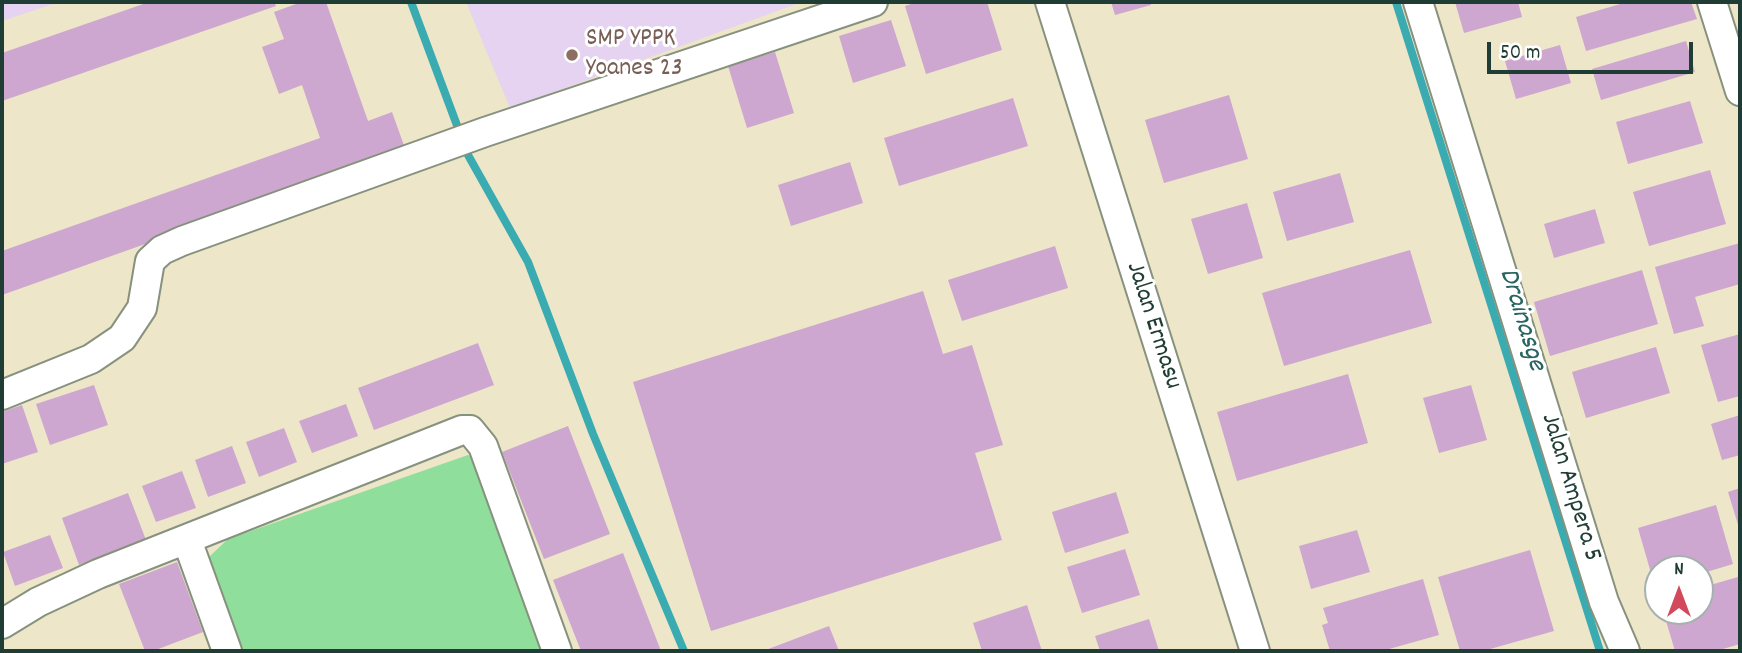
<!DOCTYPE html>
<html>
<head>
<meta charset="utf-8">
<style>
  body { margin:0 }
  #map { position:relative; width:1742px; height:653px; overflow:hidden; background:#ede6c9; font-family:Dekko,sans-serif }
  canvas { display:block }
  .frame { position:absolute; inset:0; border:4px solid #1f3d34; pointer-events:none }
  .north { position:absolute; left:1644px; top:555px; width:70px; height:70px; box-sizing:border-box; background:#fff; border:2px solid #a5b1ae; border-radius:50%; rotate:0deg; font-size:19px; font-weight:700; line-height:28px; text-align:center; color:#1f3d34 }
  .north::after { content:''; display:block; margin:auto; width:24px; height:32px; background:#d1495b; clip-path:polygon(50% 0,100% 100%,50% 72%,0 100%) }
  .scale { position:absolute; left:1487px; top:42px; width:206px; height:32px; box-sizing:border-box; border:4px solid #1f3d34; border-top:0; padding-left:9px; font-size:21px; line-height:24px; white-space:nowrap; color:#1f3d34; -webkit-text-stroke:5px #fff; paint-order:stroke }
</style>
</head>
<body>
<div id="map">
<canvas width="1742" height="653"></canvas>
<div class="frame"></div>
<div class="north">N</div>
<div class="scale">50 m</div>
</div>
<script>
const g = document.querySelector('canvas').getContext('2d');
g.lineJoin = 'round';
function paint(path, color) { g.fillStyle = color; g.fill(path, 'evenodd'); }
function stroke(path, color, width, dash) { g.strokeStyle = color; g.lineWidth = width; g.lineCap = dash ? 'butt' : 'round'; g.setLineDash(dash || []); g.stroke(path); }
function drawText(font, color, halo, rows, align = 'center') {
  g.font = font + ' Dekko,sans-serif'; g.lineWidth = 6; g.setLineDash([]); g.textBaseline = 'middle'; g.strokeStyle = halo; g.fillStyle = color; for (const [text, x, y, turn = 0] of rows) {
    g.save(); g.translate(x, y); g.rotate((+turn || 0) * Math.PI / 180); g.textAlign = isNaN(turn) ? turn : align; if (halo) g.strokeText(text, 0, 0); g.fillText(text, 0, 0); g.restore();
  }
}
paint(new Path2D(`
  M 2,2 L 59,2 L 2,21 Z
  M 466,2 L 802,2 L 510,108 Z`), '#e5d3f1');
paint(new Path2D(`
  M 468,455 L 485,463 L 552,651 L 232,651 L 207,583 L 210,556 L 228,539 Z`), '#90de9c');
stroke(new Path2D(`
  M 411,2 L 458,128
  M 1396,2 L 1600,651
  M 468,155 L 528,262 L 593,434 L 684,651`), '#39abb1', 8);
paint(new Path2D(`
  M 149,2 L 274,2 L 276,6 L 2,101 L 2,53 Z
  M 295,2 L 326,2 L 368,121 L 392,112 L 406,151 L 2,295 L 2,251 L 320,138 L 302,85 L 279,94 L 262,47 L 284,39 L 274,12 L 296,4 Z
  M 917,2 L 987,2 L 1002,50 L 926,74 L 905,6 Z
  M 1111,2 L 1150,2 L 1151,5 L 1115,15 Z
  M 1455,2 L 1518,2 L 1522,17 L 1464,33 Z
  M 1627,2 L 1691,2 L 1697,19 L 1586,51 L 1576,17 Z
  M 891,20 L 906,66 L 853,83 L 839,36 Z
  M 1686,41 L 1695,72 L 1601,100 L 1592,69 Z
  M 1560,45 L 1571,83 L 1516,99 L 1505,61 Z
  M 775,52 L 794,113 L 747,128 L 728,66 Z
  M 1229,95 L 1248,159 L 1164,183 L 1145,120 Z
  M 1013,98 L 1028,146 L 899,186 L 884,138 Z
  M 1690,101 L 1703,143 L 1628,164 L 1616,122 Z
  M 850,162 L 863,203 L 791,226 L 778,185 Z
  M 1710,170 L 1726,224 L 1649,246 L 1633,192 Z
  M 1340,173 L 1354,222 L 1287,241 L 1273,192 Z
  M 1247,203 L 1263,258 L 1208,274 L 1191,219 Z
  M 1595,209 L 1605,243 L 1554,258 L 1544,224 Z
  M 1740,243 L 1740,284 L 1695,297 L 1704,326 L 1674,334 L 1655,267 Z
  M 1055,246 L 1068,288 L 962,321 L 948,280 Z
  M 1410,250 L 1432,323 L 1284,366 L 1262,293 Z
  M 1642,270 L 1658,324 L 1550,356 L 1534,302 Z
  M 923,291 L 943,354 L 972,345 L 1003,445 L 975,453 L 1002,540 L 711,631 L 633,382 Z
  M 1740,334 L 1740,396 L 1718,402 L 1701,345 Z
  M 478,343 L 494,385 L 374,430 L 358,388 Z
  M 1656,347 L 1670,393 L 1586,418 L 1572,372 Z
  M 1348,374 L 1368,443 L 1237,481 L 1217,412 Z
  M 94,385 L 108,425 L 50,445 L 36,404 Z
  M 1471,385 L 1487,440 L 1439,453 L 1423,398 Z
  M 346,404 L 358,436 L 312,453 L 299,421 Z
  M 22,405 L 38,452 L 2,464 L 2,412 Z
  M 1740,415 L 1740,455 L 1722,460 L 1711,424 Z
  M 568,426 L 610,534 L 544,559 L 502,452 Z
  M 284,428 L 297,462 L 259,477 L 246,442 Z
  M 232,446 L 246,483 L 208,497 L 195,460 Z
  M 182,471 L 196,508 L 156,522 L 142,486 Z
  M 1740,488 L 1740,531 L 1728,492 Z
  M 1116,492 L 1129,533 L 1065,553 L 1052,512 Z
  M 128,493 L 146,540 L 79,565 L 62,518 Z
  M 1716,505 L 1733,564 L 1700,574 L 1700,569 L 1658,569 L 1658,586 L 1655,587 L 1638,528 Z
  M 1357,530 L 1370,572 L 1311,589 L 1299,546 Z
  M 50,535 L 63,568 L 15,586 L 3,552 Z
  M 1125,549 L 1140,595 L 1082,613 L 1067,567 Z
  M 1530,550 L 1554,631 L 1483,651 L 1460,651 L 1438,577 Z
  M 623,553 L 661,651 L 581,651 L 553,580 Z
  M 177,562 L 203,632 L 153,651 L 145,651 L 119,584 Z
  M 1738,577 L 1740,644 L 1716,651 L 1675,651 L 1663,611 L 1700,611 L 1700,588 Z
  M 1423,579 L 1439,635 L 1382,651 L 1330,651 L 1322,625 L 1328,623 L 1323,608 Z
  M 1027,605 L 1042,651 L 982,651 L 973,623 Z
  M 1149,619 L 1159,651 L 1100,651 L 1095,636 Z
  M 829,626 L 839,651 L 763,651 Z`), '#cda7cf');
const minor = new Path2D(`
  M 1050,2 L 1255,651
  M 1418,2 L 1604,602 L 1625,651
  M 1712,2 L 1740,91
  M 2,395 L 91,359 L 122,338 L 142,308 L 150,261 L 162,250 L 182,241 L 485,132 L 873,2
  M 187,540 L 227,651
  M 2,624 L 38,602 L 98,574 L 462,430 L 470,430 L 483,446 L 557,651`);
stroke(minor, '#86927e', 32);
stroke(minor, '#fff', 28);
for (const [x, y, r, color] of [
  [572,55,7,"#8d6e63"]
]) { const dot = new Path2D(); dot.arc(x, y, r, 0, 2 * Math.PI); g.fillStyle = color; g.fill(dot); stroke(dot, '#fff', 2.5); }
drawText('26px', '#785e54', '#fff', [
  ["SMP YPPK",586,40],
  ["Yoanes 23",586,70]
], 'left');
drawText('26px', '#1f3d34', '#fff', [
  ["Jalan Ermasu",1152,326,72],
  ["Jalan Ampera 5",1569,488,73]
]);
drawText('italic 28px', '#286460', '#fff', [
  ["Drainasge",1520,320,73]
]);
</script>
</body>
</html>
